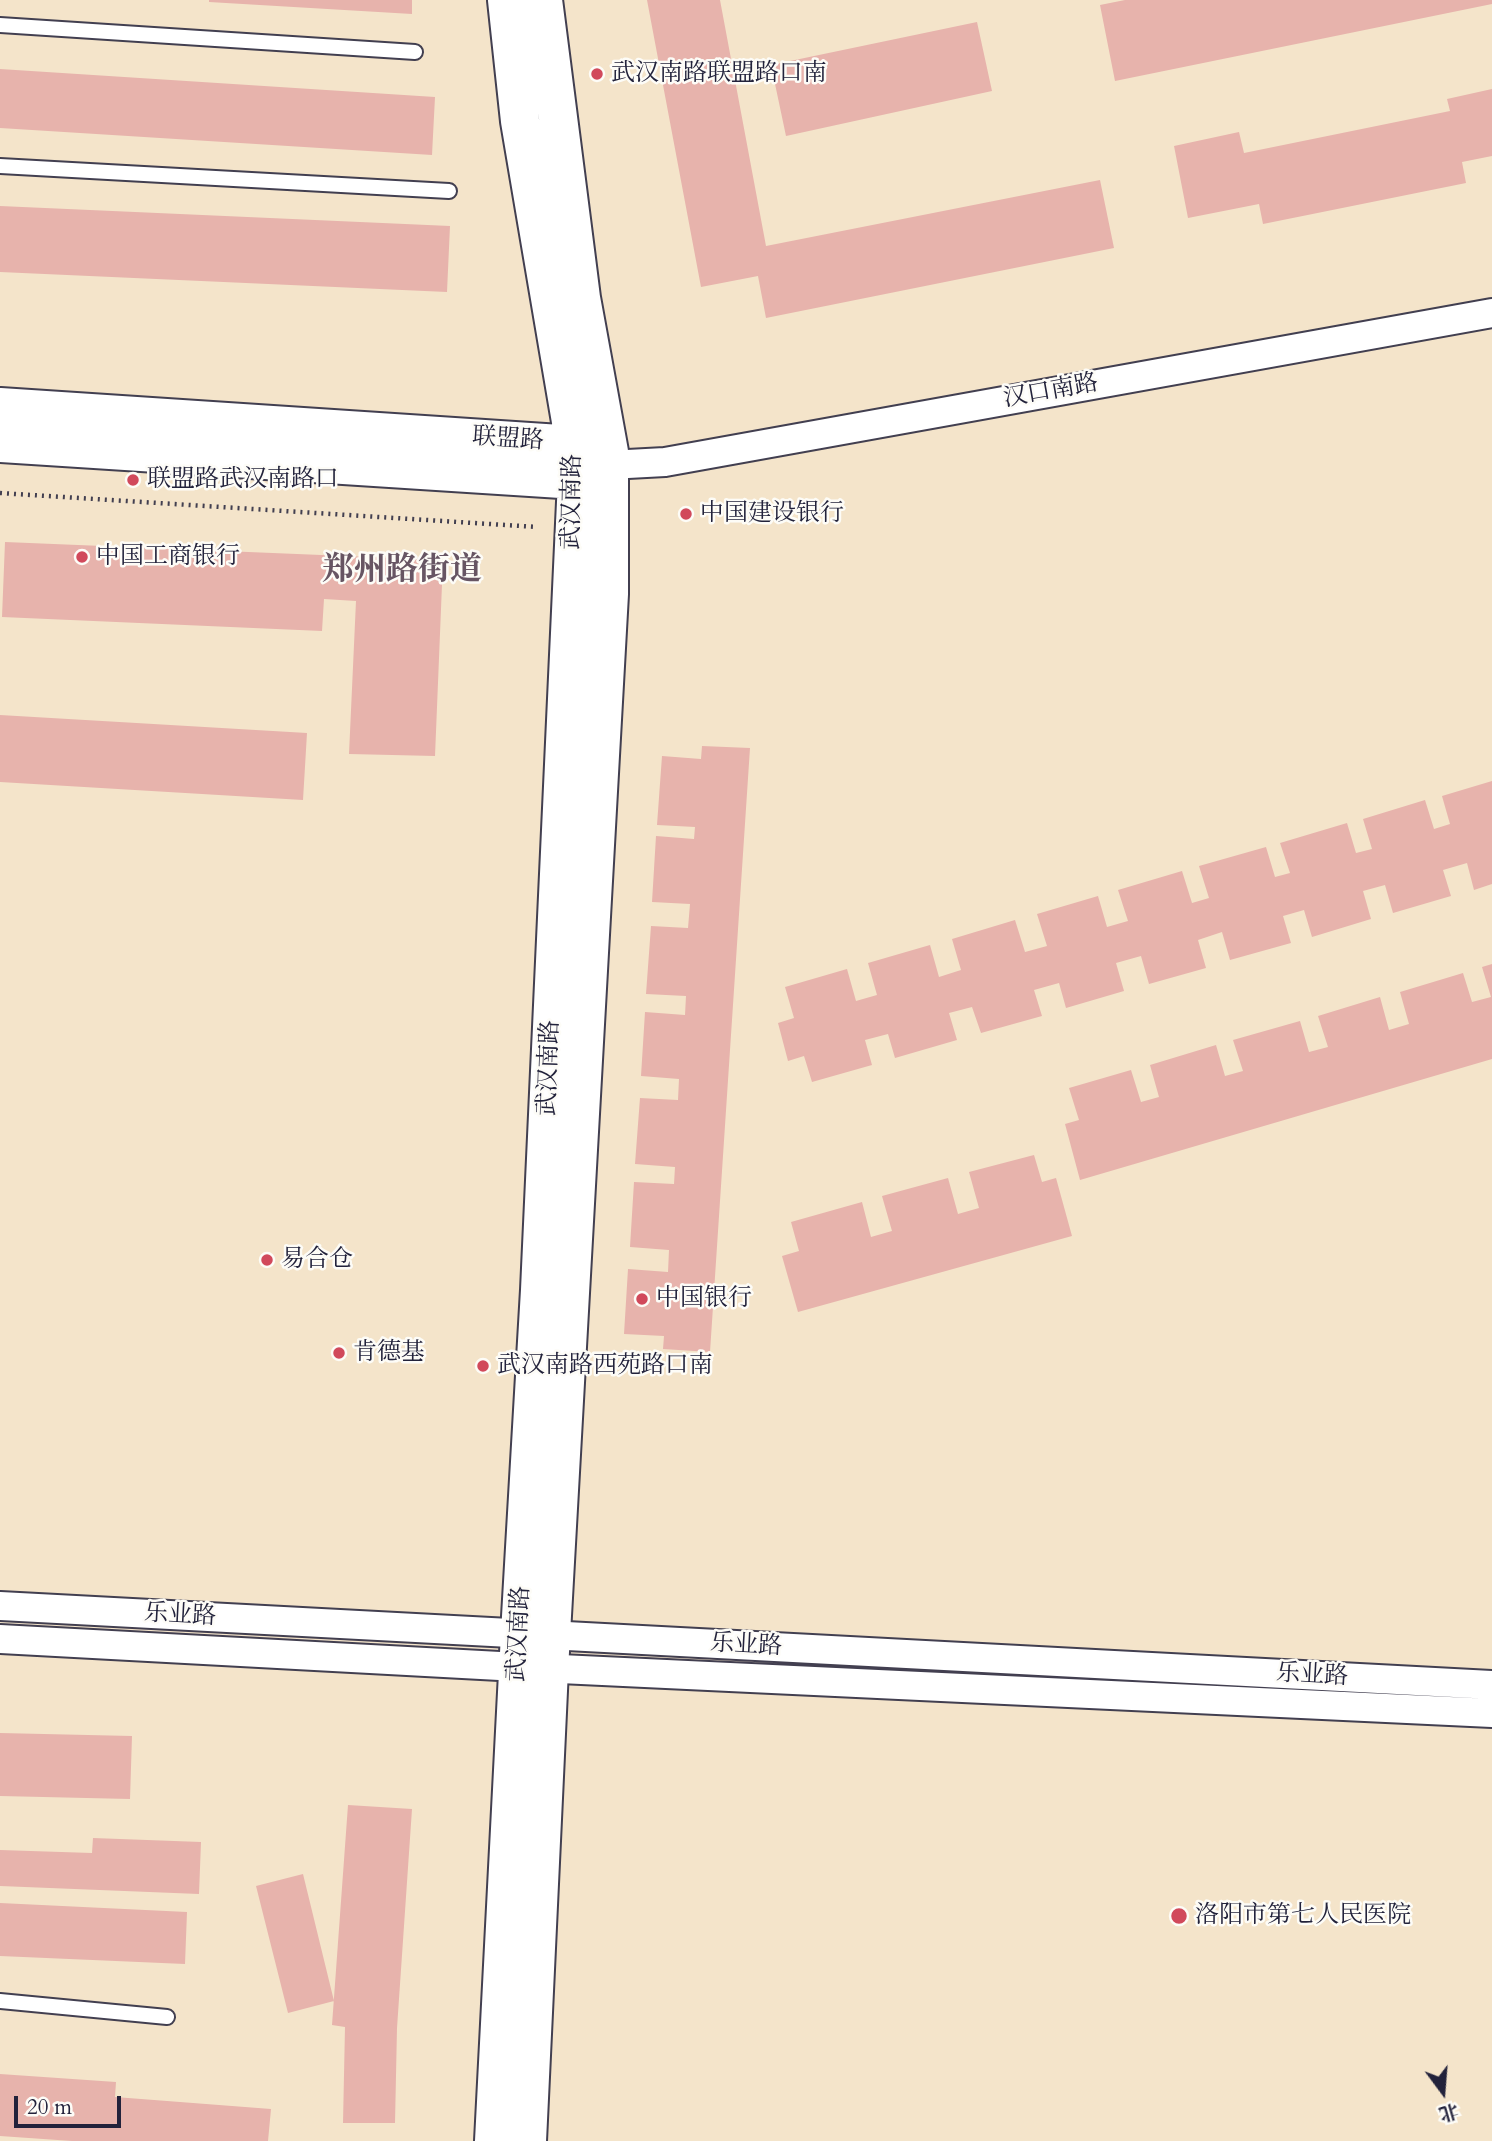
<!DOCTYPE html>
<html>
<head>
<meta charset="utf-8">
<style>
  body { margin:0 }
  #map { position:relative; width:1492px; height:2141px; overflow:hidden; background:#f4e4ca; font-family:Cardo,"Noto Serif SC",serif }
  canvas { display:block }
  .north { position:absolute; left:1408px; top:2057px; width:70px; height:70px; -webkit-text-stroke:5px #fdfcf7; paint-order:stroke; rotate:164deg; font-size:19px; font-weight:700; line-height:28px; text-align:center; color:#22223b }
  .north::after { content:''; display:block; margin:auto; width:24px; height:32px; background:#22223b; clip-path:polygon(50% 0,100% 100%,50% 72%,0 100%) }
  .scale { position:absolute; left:14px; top:2096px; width:107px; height:32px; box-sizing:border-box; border:4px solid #22223b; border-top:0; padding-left:9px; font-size:21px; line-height:24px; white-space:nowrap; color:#22223b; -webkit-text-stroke:5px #fdfcf7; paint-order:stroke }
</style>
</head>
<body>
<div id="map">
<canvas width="1492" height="2141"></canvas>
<div class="north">北</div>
<div class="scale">20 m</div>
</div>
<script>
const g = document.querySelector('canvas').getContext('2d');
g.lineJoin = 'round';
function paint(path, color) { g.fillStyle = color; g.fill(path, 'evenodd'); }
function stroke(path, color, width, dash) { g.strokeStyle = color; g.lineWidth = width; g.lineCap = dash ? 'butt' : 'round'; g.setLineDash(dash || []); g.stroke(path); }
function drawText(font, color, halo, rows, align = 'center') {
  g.font = font + ' Cardo,"Noto Serif SC",serif'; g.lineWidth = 5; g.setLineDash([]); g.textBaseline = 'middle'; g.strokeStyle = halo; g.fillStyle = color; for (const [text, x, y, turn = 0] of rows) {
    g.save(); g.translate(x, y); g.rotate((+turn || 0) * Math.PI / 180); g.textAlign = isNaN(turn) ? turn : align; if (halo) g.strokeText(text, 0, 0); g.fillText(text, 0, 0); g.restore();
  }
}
paint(new Path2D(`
  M 209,0 L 412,0 L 412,14 L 209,2 Z
  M 647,0 L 720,0 L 766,246 L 1100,180 L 1114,248 L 766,318 L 758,276 L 701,287 Z
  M 1125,0 L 1492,0 L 1492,4 L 1115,81 L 1100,5 Z
  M 977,22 L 992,91 L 786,136 L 771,65 Z
  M 0,69 L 435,97 L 432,155 L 0,128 Z
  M 1492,89 L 1492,156 L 1462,162 L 1466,183 L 1263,224 L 1259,204 L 1188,218 L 1174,146 L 1239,132 L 1244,153 L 1450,111 L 1447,99 Z
  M 0,206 L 450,226 L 447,292 L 0,272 Z
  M 5,542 L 443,560 L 435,756 L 349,754 L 356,601 L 324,599 L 322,631 L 2,617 Z
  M 0,715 L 307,733 L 303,800 L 0,782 Z
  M 702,746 L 750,748 L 710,1352 L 663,1349 L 664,1336 L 624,1334 L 628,1269 L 668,1272 L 669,1250 L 630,1247 L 634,1182 L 674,1184 L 675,1167 L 635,1164 L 640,1098 L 678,1100 L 679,1079 L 641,1076 L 645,1012 L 685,1015 L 686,996 L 646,994 L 651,926 L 688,928 L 690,904 L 652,902 L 656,836 L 694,839 L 695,827 L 657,825 L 662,756 L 701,759 Z
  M 1492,781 L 1492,884 L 1474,890 L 1467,863 L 1443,870 L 1451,896 L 1393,913 L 1385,885 L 1363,891 L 1371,919 L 1312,937 L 1304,910 L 1283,916 L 1291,943 L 1230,960 L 1222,932 L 1198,940 L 1206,968 L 1149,984 L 1141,956 L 1116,963 L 1124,991 L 1066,1008 L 1059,983 L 1034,990 L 1042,1016 L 981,1033 L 972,1007 L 949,1013 L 957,1040 L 895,1058 L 888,1034 L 865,1040 L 872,1065 L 812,1082 L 804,1056 L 788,1061 L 778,1023 L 794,1018 L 785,987 L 847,969 L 856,1001 L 877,995 L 868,963 L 930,945 L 939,977 L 961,970 L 952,939 L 1015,920 L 1025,952 L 1047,946 L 1037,914 L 1098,896 L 1107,927 L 1128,921 L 1118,890 L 1182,871 L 1192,903 L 1209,898 L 1199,866 L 1266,847 L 1275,877 L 1290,873 L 1280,843 L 1347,823 L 1356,853 L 1372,849 L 1363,819 L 1425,800 L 1434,829 L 1450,824 L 1442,796 Z
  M 1492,964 L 1492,1059 L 1080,1180 L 1065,1124 L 1079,1120 L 1069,1088 L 1131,1070 L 1141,1102 L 1159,1097 L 1150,1065 L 1216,1045 L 1225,1076 L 1243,1071 L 1233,1040 L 1300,1021 L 1309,1052 L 1328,1047 L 1318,1016 L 1380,997 L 1389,1030 L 1409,1024 L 1400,992 L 1463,973 L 1472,1002 L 1491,997 L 1482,967 Z
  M 1034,1155 L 1042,1182 L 1056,1178 L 1072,1236 L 798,1312 L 782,1256 L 799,1251 L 791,1222 L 862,1202 L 871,1237 L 892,1231 L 882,1196 L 948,1178 L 958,1214 L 979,1208 L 969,1172 Z
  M 0,1733 L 132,1736 L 130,1799 L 0,1796 Z
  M 348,1805 L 412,1809 L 397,2028 L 395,2123 L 343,2123 L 345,2027 L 332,2025 Z
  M 93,1838 L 201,1842 L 199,1894 L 0,1886 L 0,1850 L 92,1853 Z
  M 303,1874 L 334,2001 L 288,2013 L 256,1886 Z
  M 0,1903 L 187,1912 L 185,1964 L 0,1956 Z
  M 0,2074 L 116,2082 L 115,2097 L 271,2109 L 268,2141 L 72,2141 L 0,2136 Z`), '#e7b3ac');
const lane = new Path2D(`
  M 0,25 L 415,52
  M 0,166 L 449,191
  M 0,2001 L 167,2017`);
const street = new Path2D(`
  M 609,465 L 665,462 L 1492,313
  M 0,1606 L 1492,1685
  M 0,1639 L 518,1667 L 1492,1713`);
const secondary = new Path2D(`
  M 0,407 L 575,445 L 595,457
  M 0,443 L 577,480 L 600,469
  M 494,2141 L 520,1634 L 540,1290 L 577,480 L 575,445 L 520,121 L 507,0
  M 527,2141 L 549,1669 L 609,594 L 609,452 L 581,298 L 543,0`);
stroke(lane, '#423f50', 18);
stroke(street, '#423f50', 32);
stroke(secondary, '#423f50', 42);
stroke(new Path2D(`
  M 0,493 L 537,527`), '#423f50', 4.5, [2, 5]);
stroke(lane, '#fff', 14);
stroke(street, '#fff', 28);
stroke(secondary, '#fff', 38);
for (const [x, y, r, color] of [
  [597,74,7,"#d1495b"],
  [133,480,7,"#d1495b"],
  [686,514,7,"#d1495b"],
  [82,557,7,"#d1495b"],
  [267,1260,7,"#d1495b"],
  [642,1299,7,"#d1495b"],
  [339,1353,7,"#d1495b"],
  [483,1366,7,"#d1495b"],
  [1179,1916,9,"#d1495b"]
]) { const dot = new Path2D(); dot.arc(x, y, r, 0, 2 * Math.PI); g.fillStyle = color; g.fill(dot); stroke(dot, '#fdfcf7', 2.5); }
drawText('24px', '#22223b', '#fdfcf7', [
  ["武汉南路联盟路口南",611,74],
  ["联盟路武汉南路口",147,480],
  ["中国建设银行",700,514],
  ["中国工商银行",96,557],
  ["易合仓",281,1260],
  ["中国银行",656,1299],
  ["肯德基",353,1353],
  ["武汉南路西苑路口南",497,1366],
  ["洛阳市第七人民医院",1195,1916]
], 'left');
drawText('24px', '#22223b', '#fdfcf7', [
  ["汉口南路",1051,392,-10],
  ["联盟路",508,440,4],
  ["武汉南路",573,502,-89],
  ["武汉南路",550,1068,-88],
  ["乐业路",180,1616,3],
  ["武汉南路",520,1634,-87],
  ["乐业路",746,1646,3],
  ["乐业路",1312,1676,3]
]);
drawText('bold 32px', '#675563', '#fdfcf7', [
  ["郑州路街道",402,572]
]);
</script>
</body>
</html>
